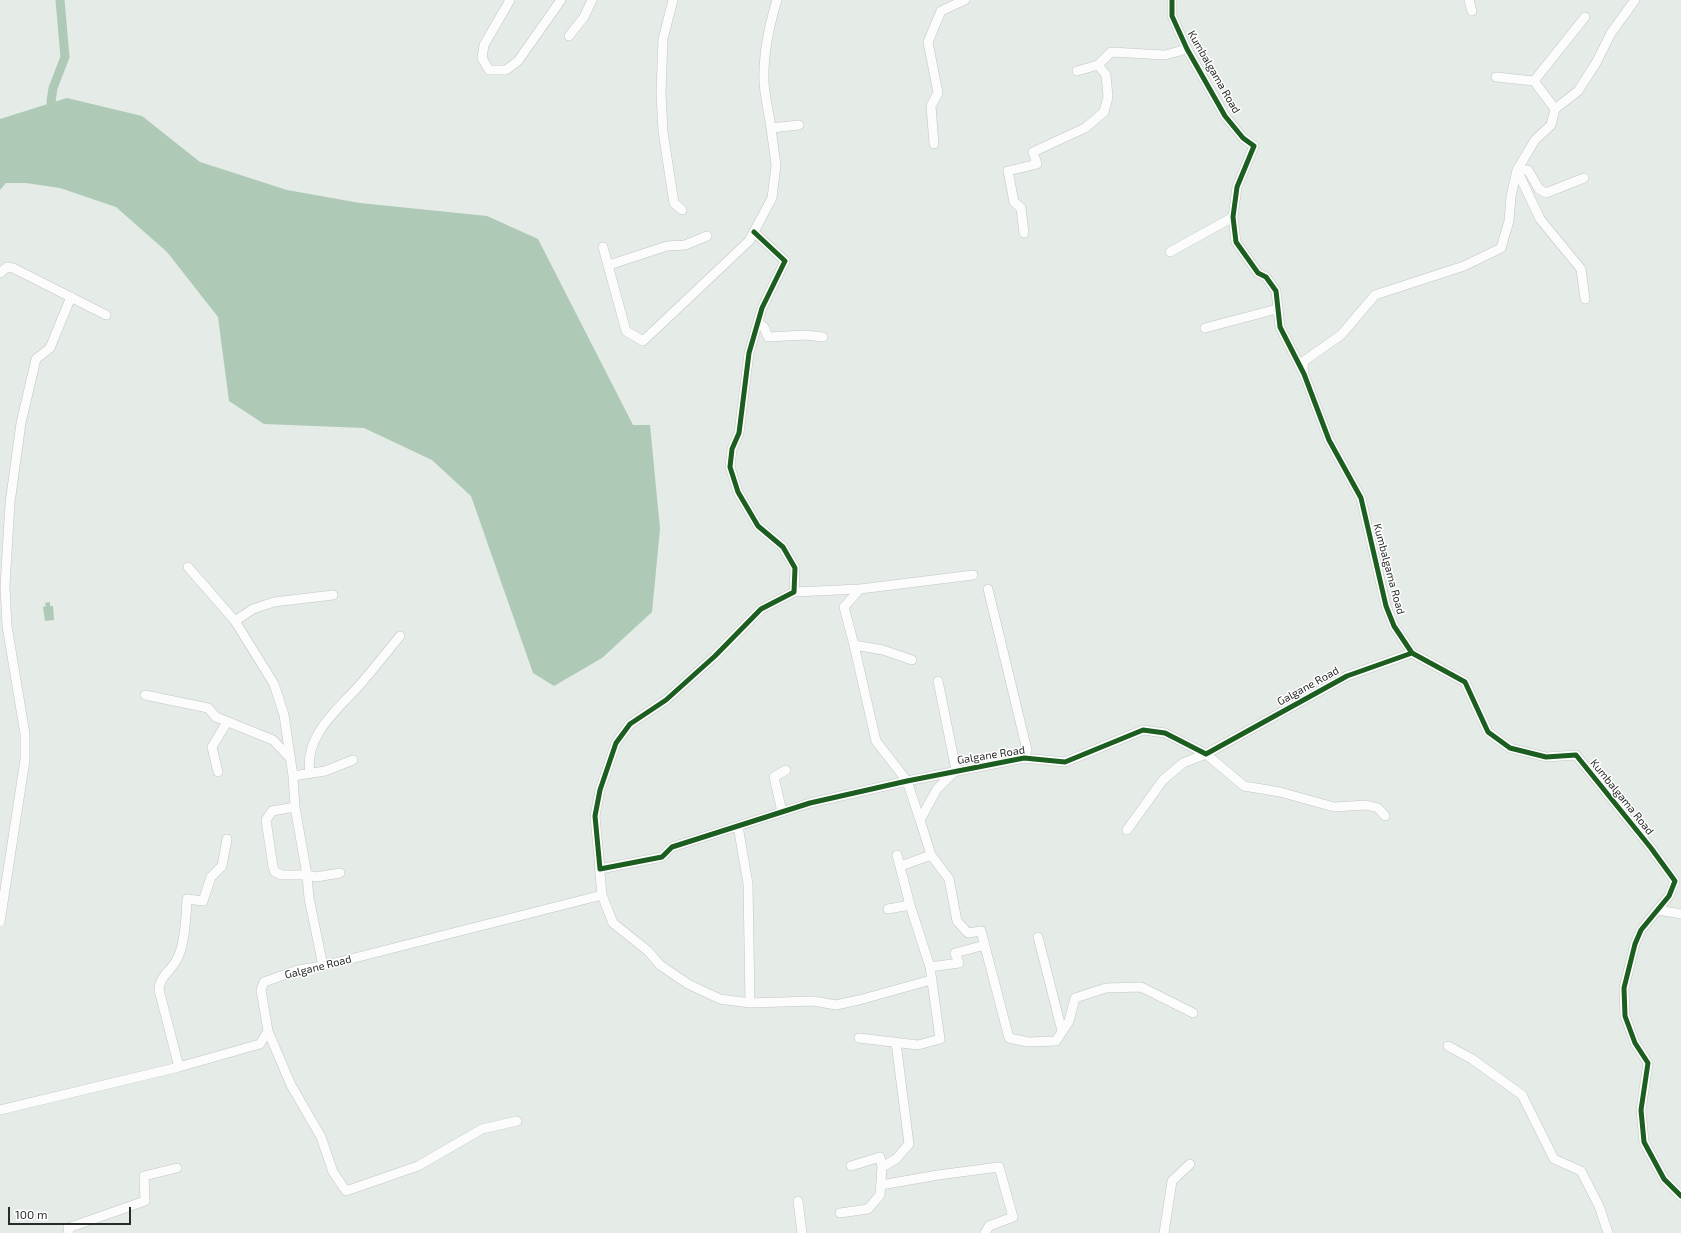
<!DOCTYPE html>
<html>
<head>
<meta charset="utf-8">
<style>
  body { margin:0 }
  #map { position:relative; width:1681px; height:1233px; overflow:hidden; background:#e5ebe6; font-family:"Exo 2",sans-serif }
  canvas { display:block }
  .scale { position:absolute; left:8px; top:1207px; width:123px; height:18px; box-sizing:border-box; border:2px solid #292d2a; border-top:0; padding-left:5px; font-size:12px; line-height:14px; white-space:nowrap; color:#292d2a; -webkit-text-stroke:3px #fff; paint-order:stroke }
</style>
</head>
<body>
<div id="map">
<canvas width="1681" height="1233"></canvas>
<div class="scale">100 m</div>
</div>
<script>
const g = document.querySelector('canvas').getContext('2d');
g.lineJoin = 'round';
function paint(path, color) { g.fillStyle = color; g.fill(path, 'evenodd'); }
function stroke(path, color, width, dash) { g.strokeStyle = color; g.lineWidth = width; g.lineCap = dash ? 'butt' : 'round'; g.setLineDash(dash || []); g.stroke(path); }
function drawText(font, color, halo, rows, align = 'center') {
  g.font = font + ' "Exo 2",sans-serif'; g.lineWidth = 3; g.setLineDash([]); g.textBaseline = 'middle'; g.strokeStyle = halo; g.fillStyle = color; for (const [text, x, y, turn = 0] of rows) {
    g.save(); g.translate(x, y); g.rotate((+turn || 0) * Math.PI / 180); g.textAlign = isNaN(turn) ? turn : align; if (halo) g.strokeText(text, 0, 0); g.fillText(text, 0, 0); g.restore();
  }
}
paint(new Path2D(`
  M 67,98 L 142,116 L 200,162 L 287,190 L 360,203 L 487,216 L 538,239 L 633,425 L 650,425 L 660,529 L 652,612 L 602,658 L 554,686 L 533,673 L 471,496 L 432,460 L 364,428 L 264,424 L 229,401 L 218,317 L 167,252 L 116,207 L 60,188 L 26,183 L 6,183 L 0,190 L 0,119 Z
  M 50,602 L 50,606 L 53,606 L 54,620 L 45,621 L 43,607 L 46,606 L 45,603 Z`), '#aec9b6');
stroke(new Path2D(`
  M 51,102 L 53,88 L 65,57 L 60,0`), '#aec9b6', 9);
const street = new Path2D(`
  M 510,0 L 484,45 L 482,58 L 489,70 L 506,70 L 518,61 L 561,0
  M 673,0 L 663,39 L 661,93 L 663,132 L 674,203 L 682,210
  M 777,0 C 769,26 763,55 764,82 C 765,98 769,113 771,128 L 799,125
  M 1172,0 L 1172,16 L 1187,49 L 1225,116 L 1243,138 L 1254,146 L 1237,187 L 1233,217 L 1236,242 L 1258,273 L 1266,277 L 1276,291 L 1280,327 L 1304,374 L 1329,440 L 1361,498 L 1386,606 L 1394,626 L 1412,653 L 1465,682 L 1488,732 L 1510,748 L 1546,757 L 1576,755 L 1651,848 L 1675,881 L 1669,896 L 1641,930 L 1635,944 L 1624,988 L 1625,1016 L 1635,1043 L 1648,1063 L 1641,1110 L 1644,1142 L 1664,1179 L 1681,1196
  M 1469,0 L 1472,11
  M 569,36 L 584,17 L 592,0
  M 1077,71 L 1098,65 L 1111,52 L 1165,55 L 1187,49
  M 1496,77 L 1534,81 L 1555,109
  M 1534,81 L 1585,17
  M 934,144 L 931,106 L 938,93 L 928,42 L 941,11 L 965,0
  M 1584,178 L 1546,193 L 1539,189 L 1528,170 L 1517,170 L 1540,219 L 1581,269 L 1585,299
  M 754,232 L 785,261 L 762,308 L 749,353 L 739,433 L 732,449 L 730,467 L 738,492 L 758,526 L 783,547 L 795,568 L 794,592 L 761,609 L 715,656 L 666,700 L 630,724 L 616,743 L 600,790 L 595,816 L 600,869 L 662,857 L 672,847 L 810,803 L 907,781 L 1024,758 L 1065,762 L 1143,730 L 1165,733 L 1206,754 L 1347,676 L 1412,653
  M 1024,233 L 1021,208 L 1014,202 L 1008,171 L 1037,164 L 1033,152 L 1085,128 L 1104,112 L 1108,97 L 1106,75 L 1098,65
  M 603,247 L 626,331 L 643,341 L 749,241 L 772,198 L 776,165 L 771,128
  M 1170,252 L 1233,217
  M 609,265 L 667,246 L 685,245 L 707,236
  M 0,273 L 7,267 L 13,268 L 106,315
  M 758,323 L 764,327 L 768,337 L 805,335 L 823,337
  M 1205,328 L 1277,309
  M 1304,372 L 1303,368 L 1304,361 L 1341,335 L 1375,295 L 1464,266 L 1501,248 L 1509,221 L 1511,196 L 1517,170 L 1535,140 L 1551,125 L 1555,109 L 1578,91 L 1596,63 L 1611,33 L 1635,0
  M 188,567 L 235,621 L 274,684 L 284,715 L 293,776 L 295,807 L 307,875 L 309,898 L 323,966
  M 988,589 L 1027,750 L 1024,758
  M 794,592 L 860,589
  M 235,621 L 253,609 L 274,602 L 333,595
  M 854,645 L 883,650 L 912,660
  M 938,681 L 956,770 L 937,789 L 920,820 L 931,855 L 949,879 L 957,921 L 968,933 L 981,931 L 1009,1038 L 1028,1042 L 1056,1041 L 1069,1021 L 1075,998 L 1106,988 L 1141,987 L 1193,1013
  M 145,695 L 208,708 L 216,717 L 273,740 L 289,757
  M 218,772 L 212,747 L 227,722
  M 310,773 C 304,737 335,712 357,688 C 372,671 386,653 400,636
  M 293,776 L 325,771 L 353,760
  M 295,807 L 272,811 L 266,820 L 273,867 L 275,872 L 282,875 L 307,875 L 316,877 L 340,873
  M 782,812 L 774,777 L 786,770
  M 920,820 L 907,781 L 876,741 L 854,645 L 844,607 L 860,589 L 973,575
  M 738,826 L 748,884 L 750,1003
  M 1127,830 L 1163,780 L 1183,763 L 1206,754 L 1244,786 L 1280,792 L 1334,807 L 1366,805 L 1378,808 L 1385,816
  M 897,855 L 910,905
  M 599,863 L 602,895 L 613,923 L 648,951 L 660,965 L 688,984 L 720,999 L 750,1003 L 813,1001 L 836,1005 L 859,1000 L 931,980
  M 901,866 L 931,855
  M 888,909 L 910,905 L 930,967
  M 1658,910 L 1681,914
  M 0,922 L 25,760 L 25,734 L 7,626 L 5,586 L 10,503 L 21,423 L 36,359 L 50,348 L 71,297
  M 1038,937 L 1062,1031
  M 268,1031 L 291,1085 L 321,1137 L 333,1172 L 346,1191 L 418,1166 L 482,1129 L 517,1121
  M 859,1038 L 918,1045 L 940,1039 L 930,967 L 959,963 L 955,953 L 985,945
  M 1448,1046 L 1472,1059 L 1522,1095 L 1554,1159 L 1581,1171 L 1599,1206 L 1608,1233
  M 179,1067 L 159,990 C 159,978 170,971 176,961 C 185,946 186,917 187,899 L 203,901 L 211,877 L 222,866 L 227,839
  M 0,1110 L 179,1067 L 260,1044 L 268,1031 L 261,990 L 264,982 L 298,970 L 323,966 L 602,895
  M 851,1166 L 880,1157 L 882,1167
  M 881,1185 L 938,1175 L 999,1167 L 1013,1217 L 989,1226 L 985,1233
  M 798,1201 L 802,1233
  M 840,1213 L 868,1209 L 880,1195 L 882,1167 L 896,1159 L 909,1144 L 896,1043
  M 69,1233 L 68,1228 L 145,1201 L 144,1176 L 177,1168
  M 1164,1233 L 1172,1181 L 1190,1164`);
stroke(street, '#c2c6c3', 10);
stroke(street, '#fbfcfb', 9);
stroke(new Path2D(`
  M 1172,0 L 1172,16 L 1187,49 L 1225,116 L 1243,138 L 1254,146 L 1237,187 L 1233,217 L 1236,242 L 1258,273 L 1266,277 L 1276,291 L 1280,327 L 1304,374 L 1329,440 L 1361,498 L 1386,606 L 1394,626 L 1412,653 L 1465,682 L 1488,732 L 1510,748 L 1546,757 L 1576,755 L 1651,848 L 1675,881 L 1669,896 L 1641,930 L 1635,944 L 1624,988 L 1625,1016 L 1635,1043 L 1648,1063 L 1641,1110 L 1644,1142 L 1664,1179 L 1681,1196
  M 754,232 L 785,261 L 762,308 L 749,353 L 739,433 L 732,449 L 730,467 L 738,492 L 758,526 L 783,547 L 795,568 L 794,592 L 761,609 L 715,656 L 666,700 L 630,724 L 616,743 L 600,790 L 595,816 L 600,869 L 662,857 L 672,847 L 810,803 L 907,781 L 1024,758 L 1065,762 L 1143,730 L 1165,733 L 1206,754 L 1347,676 L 1412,653`), '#1b5e20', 5);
drawText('11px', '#292d2a', '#fff', [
  ["Kumbalgama Road",1214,72,60],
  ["Kumbalgama Road",1389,569,75],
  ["Galgane Road",1308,686,-29],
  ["Galgane Road",991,755,-9],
  ["Kumbalgama Road",1622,797,51],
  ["Galgane Road",318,967,-14]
]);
</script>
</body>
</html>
